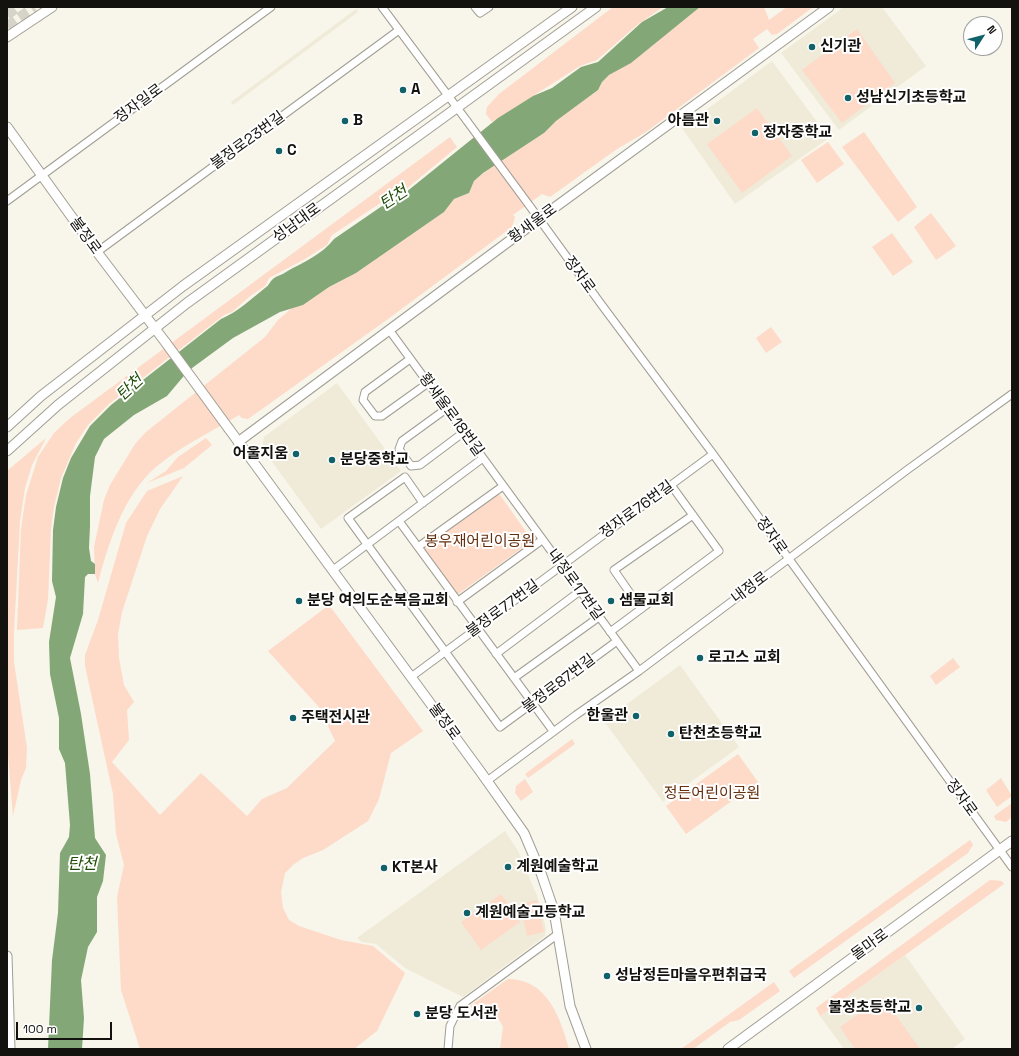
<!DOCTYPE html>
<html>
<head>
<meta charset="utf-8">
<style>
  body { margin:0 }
  #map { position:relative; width:1019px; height:1056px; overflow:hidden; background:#f8f5ea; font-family:"Space Grotesk",sans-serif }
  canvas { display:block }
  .frame { position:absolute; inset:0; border:8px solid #13120e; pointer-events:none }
  .north { position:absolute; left:963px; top:16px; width:40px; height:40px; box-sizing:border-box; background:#fff; border:1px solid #a1a09f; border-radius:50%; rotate:54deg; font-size:11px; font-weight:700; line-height:16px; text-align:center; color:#13120e }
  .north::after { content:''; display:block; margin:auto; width:14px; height:18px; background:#116168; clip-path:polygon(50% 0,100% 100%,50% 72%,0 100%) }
  .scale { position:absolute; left:16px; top:1022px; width:96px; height:18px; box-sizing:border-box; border:2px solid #13120e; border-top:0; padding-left:5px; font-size:12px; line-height:14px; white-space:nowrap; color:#13120e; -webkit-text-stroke:3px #fff; paint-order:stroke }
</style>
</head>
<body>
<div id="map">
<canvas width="1019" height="1056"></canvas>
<div class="frame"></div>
<div class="north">N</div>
<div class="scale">100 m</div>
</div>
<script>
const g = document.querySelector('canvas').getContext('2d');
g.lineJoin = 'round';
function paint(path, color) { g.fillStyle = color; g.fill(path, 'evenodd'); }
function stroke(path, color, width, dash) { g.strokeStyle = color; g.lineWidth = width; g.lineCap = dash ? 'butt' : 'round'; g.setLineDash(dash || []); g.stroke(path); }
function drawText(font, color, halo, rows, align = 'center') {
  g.font = font + ' "Space Grotesk","Noto Sans KR",sans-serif'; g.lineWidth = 4; g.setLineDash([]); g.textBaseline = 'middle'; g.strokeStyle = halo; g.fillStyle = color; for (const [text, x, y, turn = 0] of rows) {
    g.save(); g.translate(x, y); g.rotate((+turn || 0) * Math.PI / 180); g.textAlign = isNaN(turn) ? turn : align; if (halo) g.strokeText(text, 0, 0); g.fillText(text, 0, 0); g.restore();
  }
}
paint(new Path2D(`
  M 844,7 L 882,7 L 926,66 L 839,130 L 781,53 Z
  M 356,9 L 358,12 L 233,105 L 231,102 Z
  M 772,61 L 829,138 L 735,204 L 682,128 Z
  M 337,383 L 401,471 L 321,529 L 262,448 L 264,437 Z
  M 680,665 L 739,747 L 663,802 L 604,721 Z
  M 505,831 L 518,851 L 538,898 L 546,929 L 545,936 L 463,997 L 405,968 L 376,944 L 362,942 L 357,938 Z
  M 905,955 L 965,1039 L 952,1049 L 844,1049 L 820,1016 Z`), '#f0ebd8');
paint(new Path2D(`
  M 613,7 L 663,7 L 637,25 L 597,60 L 580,66 L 492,122 L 486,114 L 487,107 L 499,94 Z
  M 700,7 L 764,7 L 769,20 L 787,7 L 813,7 L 777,34 L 772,35 L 767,29 L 753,39 L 759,48 L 646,132 L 617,149 L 550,197 L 542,194 L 513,215 L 515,217 L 512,227 L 388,319 L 248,419 L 242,418 L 239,415 C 213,431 179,447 156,467 C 124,494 108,544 98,583 L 95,574 L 94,547 L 104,500 L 110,485 L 135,444 L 146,432 L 265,337 L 278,320 L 292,308 L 303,305 L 329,287 L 356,273 L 444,212 L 454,199 L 469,193 L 474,181 L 483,173 L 544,133 L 556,121 L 598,90 L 602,82 L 609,75 L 630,63 Z
  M 857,29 L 895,83 L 842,123 L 802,70 Z
  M 757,108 L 792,156 L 742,193 L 707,144 Z
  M 864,132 L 917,207 L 898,222 L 842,147 Z
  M 450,137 L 457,147 L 393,200 L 385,200 L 332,235 L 327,245 L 305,259 L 269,278 L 265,286 L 249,297 L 232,312 L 224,315 L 109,404 L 88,425 L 76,443 L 61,478 L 54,507 L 51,529 L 48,599 L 43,628 L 17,630 L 21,529 L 26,495 L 38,457 L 54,433 L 70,418 Z
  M 828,142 L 844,164 L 817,183 L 801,160 Z
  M 931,213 L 956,246 L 936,260 L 914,227 Z
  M 892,233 L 913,262 L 893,276 L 872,247 Z
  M 771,327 L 782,342 L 766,353 L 756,338 Z
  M 46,438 L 32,465 L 25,488 L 20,521 L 14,632 L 14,662 L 27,748 L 26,768 L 21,780 L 13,816 L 7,743 L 7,471 Z
  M 206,438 L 212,445 L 184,468 L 147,483 L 166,471 L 178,457 Z
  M 183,476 L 160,509 L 147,536 L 122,612 L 118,634 L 119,658 L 124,685 L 134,702 L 127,710 L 129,740 L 112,762 L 160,815 L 201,773 L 247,816 L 262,799 L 287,788 L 335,741 L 328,726 L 327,716 L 268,651 L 329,605 L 423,731 L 391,753 L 379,799 L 368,821 L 323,850 L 303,858 L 293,865 L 285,873 L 281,892 L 283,908 L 289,920 L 299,926 L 341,940 L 373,946 L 405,973 L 377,1031 L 354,1049 L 140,1049 L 121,990 L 117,897 L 124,865 L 116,834 L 113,794 L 85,666 L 85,655 L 98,620 L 126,523 L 147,491 Z
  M 496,494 L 500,495 L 529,536 L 529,543 L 454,597 L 424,551 L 426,545 Z
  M 953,658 L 960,667 L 936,685 L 930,676 Z
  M 572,739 L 575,744 L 528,778 L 525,774 Z
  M 738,754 L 758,782 L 686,834 L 666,806 Z
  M 1001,778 L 1012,796 L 997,807 L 986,790 Z
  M 525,779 L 533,792 L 521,801 L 515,793 L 516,786 Z
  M 1012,803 L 1012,817 L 1006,822 L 996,820 L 994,816 Z
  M 970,840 L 973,845 L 968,853 L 794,978 L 789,971 Z
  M 990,880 L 1002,881 L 1004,884 L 820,1016 L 816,1008 Z
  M 501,894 L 520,922 L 481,950 L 461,922 Z
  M 537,900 L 544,932 L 527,936 L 520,904 Z
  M 508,979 C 547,979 560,1017 569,1049 L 500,1049 L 503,1027 L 496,1014 L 474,1011 L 470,1006 Z
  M 774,982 L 780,991 L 739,1020 L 730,1022 L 693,1049 L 681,1049 Z
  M 883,997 L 920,1049 L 855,1049 L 840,1027 Z`), '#fedac8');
paint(new Path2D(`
  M 668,7 L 700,7 L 631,63 L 609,75 L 602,82 L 598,90 L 556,121 L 544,133 L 483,173 L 474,181 L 469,193 L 454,199 L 444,212 L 356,273 L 329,287 L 303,305 L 280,312 L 233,338 L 188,371 L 167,396 L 134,415 L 104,439 L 95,457 L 90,496 L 90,526 L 89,548 L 91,561 L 95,564 L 95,574 L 88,574 L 85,577 L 83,614 L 70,658 L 81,714 L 90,774 L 95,838 L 106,855 L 103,881 L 97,897 L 97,932 L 88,947 L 81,980 L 84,1018 L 82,1049 L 48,1049 L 52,960 L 58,913 L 60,853 L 69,837 L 70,825 L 65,763 L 59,749 L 59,718 L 50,674 L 49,642 L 56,597 L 52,581 L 53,530 L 56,507 L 63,478 L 71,458 L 90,426 L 111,405 L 221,319 C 238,312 251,299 265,288 C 269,286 270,281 273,279 C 276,276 282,275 286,272 C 303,262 322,255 334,239 L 385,204 L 395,201 L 498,118 L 533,96 L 552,88 L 581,67 L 598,62 L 642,22 Z`), '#84a777');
stroke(new Path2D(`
  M 7,15 L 18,7
  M 7,26 L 34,7`), '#d6d3c9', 10, [10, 5]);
const minor = new Path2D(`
  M 382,7 L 467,121
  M 475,7 L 480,13 L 489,7
  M 7,201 L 271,7
  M 529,205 L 601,304 L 713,454 L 1012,867
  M 97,252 L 399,30
  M 390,331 L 639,671
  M 410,359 L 365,392 L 363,400 L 375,416 L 382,416 L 428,383
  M 446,409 L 402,441 L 399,449 L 411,466 L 420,465 L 464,432
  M 423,503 L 405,477 L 348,518 L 500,727 L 617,641
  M 399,521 L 553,731
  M 418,547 L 503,486
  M 333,570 L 483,458
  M 457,602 L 542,540
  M 641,609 L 614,570 L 693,515
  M 610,632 L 719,551 L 671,485
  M 496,654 L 580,591
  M 411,677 L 713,454
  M 514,678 L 599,617
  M 487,781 L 576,715 L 639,671 L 907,470 L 1012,394
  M 448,1049 L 450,1026 L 460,1006 L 558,934`);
const major = new Path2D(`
  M 7,37 L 52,7
  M 7,127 L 97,252 L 166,343
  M 7,427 L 41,396 L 183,286 L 572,7
  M 229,429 L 480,771 L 524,833 L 541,873 L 554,911 L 570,1006 L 586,1049
  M 238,442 L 539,219 L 829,7
  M 7,451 L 58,405 L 187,303 L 596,7
  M 7,956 L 10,1049
  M 728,1049 L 1012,841`);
stroke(minor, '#a19e94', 9);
stroke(major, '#a19e94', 11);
stroke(minor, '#fff', 7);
stroke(major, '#fff', 9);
const minorBridge = new Path2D(`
  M 467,121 L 529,205`);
const majorBridge = new Path2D(`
  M 166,343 L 229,429`);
stroke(minorBridge, '#a19e94', 9, []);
stroke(majorBridge, '#a19e94', 11, []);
stroke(minorBridge, '#fff', 7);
stroke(majorBridge, '#fff', 9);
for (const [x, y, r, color] of [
  [812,47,4,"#116168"],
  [403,90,4,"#116168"],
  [848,98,4,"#116168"],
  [345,121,4,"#116168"],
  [717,121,4,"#116168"],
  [755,133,4,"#116168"],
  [279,151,4,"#116168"],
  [296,454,4,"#116168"],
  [332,460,4,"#116168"],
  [299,601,4,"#116168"],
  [611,601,4,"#116168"],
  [700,658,4,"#116168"],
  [636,716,4,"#116168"],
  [293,718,4,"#116168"],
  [671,734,4,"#116168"],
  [508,867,4,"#116168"],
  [384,868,4,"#116168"],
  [467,913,4,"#116168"],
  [607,976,4,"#116168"],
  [919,1008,4,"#116168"],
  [417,1014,4,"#116168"]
]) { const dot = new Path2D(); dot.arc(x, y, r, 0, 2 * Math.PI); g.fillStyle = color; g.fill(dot); stroke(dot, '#fff', 1.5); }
drawText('bold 15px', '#13120e', '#fff', [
  ["신기관",820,47],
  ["A",411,90],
  ["성남신기초등학교",856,98],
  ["B",353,121],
  ["아름관",709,121,"right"],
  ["정자중학교",763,133],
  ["C",287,151],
  ["어울지움",288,454,"right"],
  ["분당중학교",340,460],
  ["분당 여의도순복음교회",307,601],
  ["샘물교회",619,601],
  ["로고스 교회",708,658],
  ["한울관",628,716,"right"],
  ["주택전시관",301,718],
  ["탄천초등학교",679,734],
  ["계원예술학교",516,867],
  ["KT본사",392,868],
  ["계원예술고등학교",475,913],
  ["성남정든마을우편취급국",615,976],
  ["불정초등학교",911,1008,"right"],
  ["분당 도서관",425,1014]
], 'left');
drawText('15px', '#13120e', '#fff', [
  ["정자일로",139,104,-36],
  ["불정로23번길",248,141,-36],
  ["성남대로",297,223,-36],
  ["황새울로",533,224,-36],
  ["불정로",85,236,54],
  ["정자로",579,275,54],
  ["황새울로18번길",451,415,54],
  ["정자로76번길",637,510,-36],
  ["정자로",771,536,55],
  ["내정로17번길",575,585,54],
  ["내정로",750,588,-37],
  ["불정로77번길",503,609,-36],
  ["불정로87번길",559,684,-37],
  ["불정로",444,722,54],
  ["정자로",961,798,54],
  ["돌마로",870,945,-36]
]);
drawText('15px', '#653010', '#fff', [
  ["봉우재어린이공원",480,542],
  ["정든어린이공원",712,794]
]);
drawText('italic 16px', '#214f09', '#fff', [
  ["탄천",394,198,-33],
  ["탄천",130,388,-43],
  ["탄천",82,865]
]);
</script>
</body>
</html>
